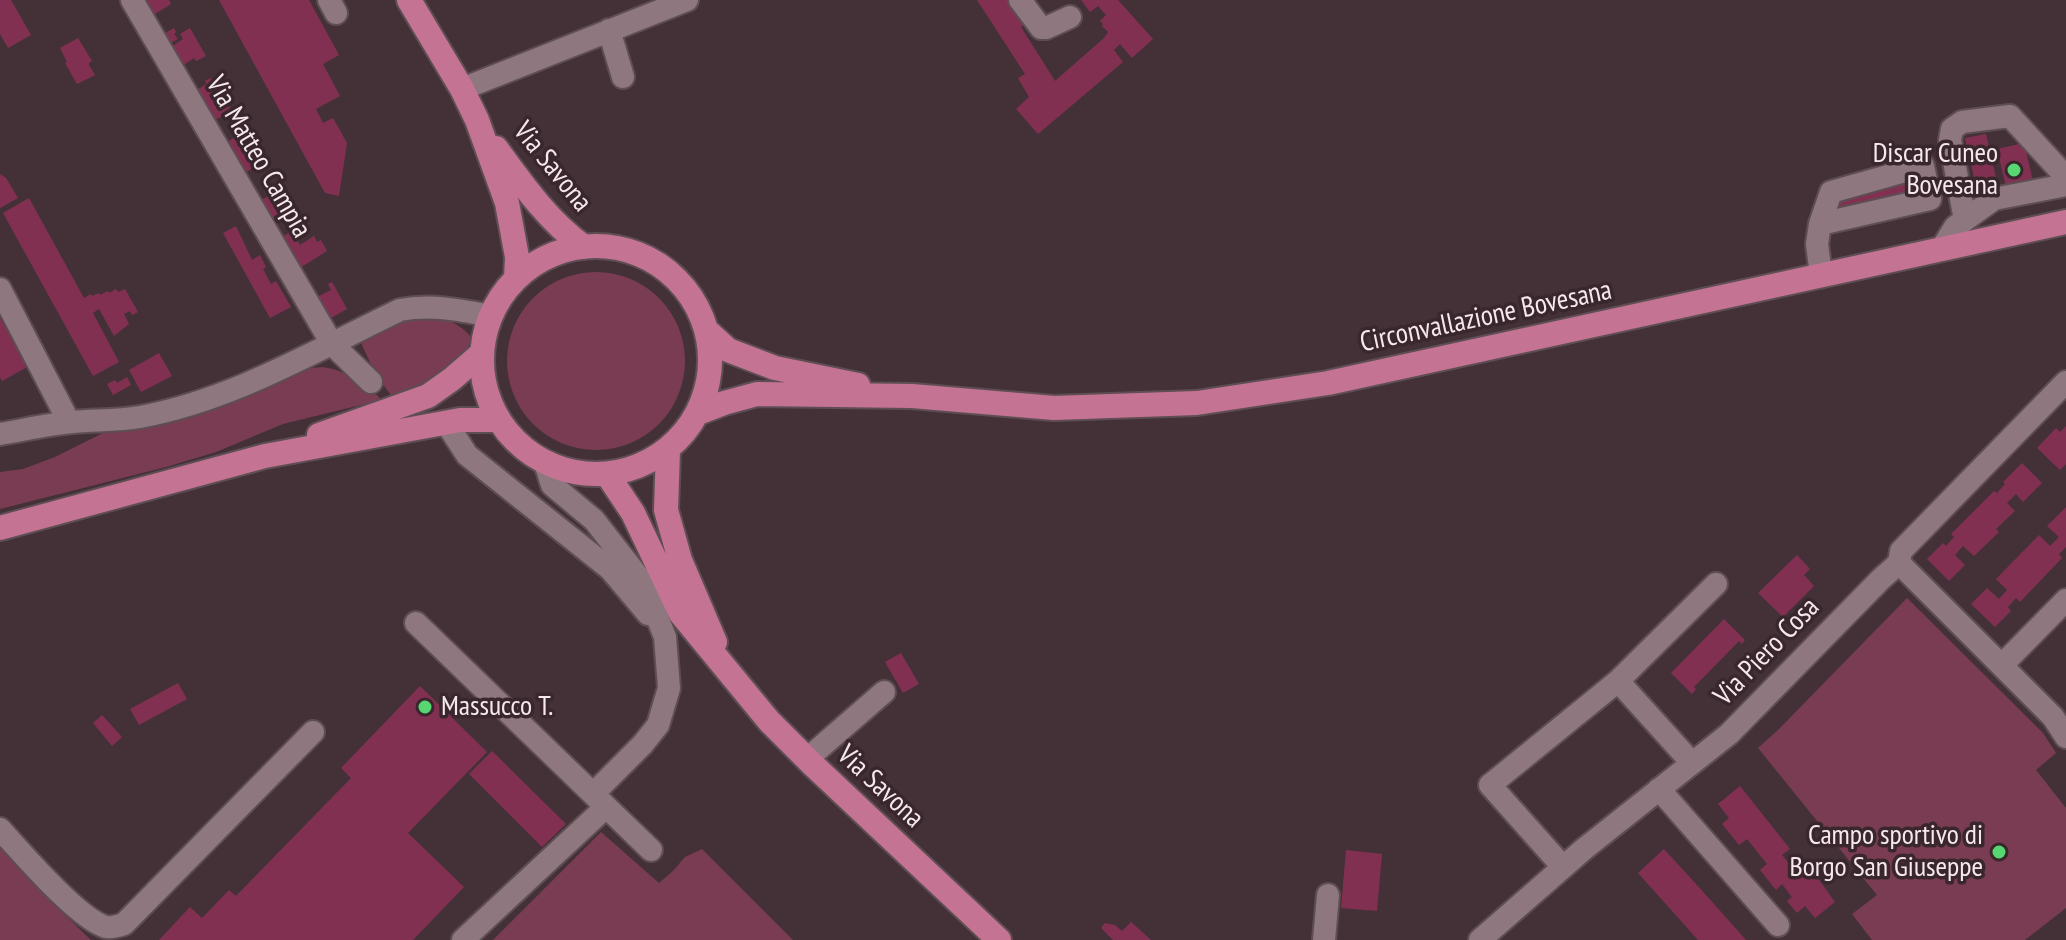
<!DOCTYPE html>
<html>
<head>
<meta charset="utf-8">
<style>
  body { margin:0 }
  canvas { display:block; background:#433137 }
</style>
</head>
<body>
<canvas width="2066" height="940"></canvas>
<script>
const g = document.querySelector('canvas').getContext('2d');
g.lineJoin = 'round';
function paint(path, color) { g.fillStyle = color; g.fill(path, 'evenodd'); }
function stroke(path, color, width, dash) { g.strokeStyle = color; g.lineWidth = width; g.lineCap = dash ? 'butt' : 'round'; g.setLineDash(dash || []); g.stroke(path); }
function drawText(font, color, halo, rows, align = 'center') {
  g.font = font + ' "PT Sans Narrow",sans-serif'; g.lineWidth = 7; g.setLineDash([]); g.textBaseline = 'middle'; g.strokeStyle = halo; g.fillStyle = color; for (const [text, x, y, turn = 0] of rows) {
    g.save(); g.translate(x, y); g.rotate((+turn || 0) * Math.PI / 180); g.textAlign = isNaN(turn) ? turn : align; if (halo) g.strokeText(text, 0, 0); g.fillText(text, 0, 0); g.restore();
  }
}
paint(new Path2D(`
  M507 361a89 89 0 1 1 178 0a89 89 0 1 1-178 0Z
  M 414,316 C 437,316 456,319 471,337 C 471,352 442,375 429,383 C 418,389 405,393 393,398 L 376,375 L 362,345 L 362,341 L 366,337 Z
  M 322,367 C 346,370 359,382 378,396 L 381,400 L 283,424 L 216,452 L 166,467 L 0,509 L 0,472 L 23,469 L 55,457 L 111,429 L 303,369 Z
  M 1907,598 L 2043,733 L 2056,753 L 2036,770 L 2066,808 L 2066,908 L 2025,940 L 1872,940 L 1852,914 L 1877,895 L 1758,748 L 1778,730 Z
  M 601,832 L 659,883 L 673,871 L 685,857 L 702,849 L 793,940 L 493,940 Z
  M 0,846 L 41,892 L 91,940 L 0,940 Z`), '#793c53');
paint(new Path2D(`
  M 0,0 L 11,0 L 31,35 L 8,48 L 0,34 Z
  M 143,0 L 169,0 L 171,4 L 152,16 Z
  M 219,0 L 309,0 L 339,55 L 323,64 L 340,96 L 316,109 L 323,123 L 333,118 L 347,143 L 339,196 L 325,193 Z
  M 977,0 L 1018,0 L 1032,20 L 1021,27 L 1055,81 L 1104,38 L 1108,32 L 1102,26 L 1103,24 L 1100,21 L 1106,15 L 1098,6 L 1090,12 L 1081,0 L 1118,0 L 1153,39 L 1132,58 L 1120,44 L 1114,50 L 1123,62 L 1038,134 L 1016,109 L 1029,97 L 1018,78 L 1025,74 Z
  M 174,28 L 176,32 L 174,34 L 178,39 L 169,44 L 164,34 Z
  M 190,28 L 206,56 L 196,61 L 194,58 L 182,66 L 171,47 L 183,39 L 180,34 Z
  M 78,38 L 92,61 L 89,63 L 89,65 L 95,75 L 77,84 L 65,63 L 67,62 L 60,48 Z
  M 211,78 L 231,110 L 214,121 L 196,90 L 207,84 L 205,81 Z
  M 248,129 L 255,143 L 252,145 L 262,162 L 245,173 L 227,142 Z
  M 1986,134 L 1997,182 L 1976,186 L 1965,138 Z
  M 2024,143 L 2034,185 L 2007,191 L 1997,149 Z
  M 1920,148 L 1922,155 L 1912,157 L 1910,151 Z
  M 0,174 L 6,178 L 18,198 L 0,208 Z
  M 1908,182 L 1911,196 L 1840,212 L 1837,199 Z
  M 280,193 L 292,215 L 275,225 L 261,200 L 271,195 L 273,198 Z
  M 29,198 L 84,298 L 91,294 L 92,296 L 99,293 L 100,295 L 108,291 L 109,293 L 116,289 L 118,292 L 125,289 L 138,312 L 132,315 L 130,311 L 124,314 L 129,324 L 114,336 L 99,309 L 93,313 L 119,362 L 93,376 L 3,213 Z
  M 236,226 L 252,260 L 260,255 L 266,267 L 263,269 L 271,284 L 276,281 L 291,307 L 270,318 L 223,233 Z
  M 292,231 L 300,245 L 314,236 L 317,242 L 321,240 L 327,251 L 300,268 L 282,237 Z
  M 332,282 L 347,309 L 329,319 L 317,297 L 331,290 L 328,284 Z
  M 0,318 L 27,367 L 2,381 L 0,377 Z
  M 159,353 L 172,376 L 141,392 L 129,370 Z
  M 127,377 L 131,385 L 113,395 L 107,384 L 115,380 L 117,383 Z
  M 2066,426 L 2066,464 L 2060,470 L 2037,448 L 2056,428 L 2060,432 Z
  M 2022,463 L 2042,483 L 2023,502 L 2016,494 L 2007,503 L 2015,511 L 1996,529 L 1999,532 L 1974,556 L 1963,546 L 1955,555 L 1965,565 L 1949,581 L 1927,559 L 1943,543 L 1946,546 L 1954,537 L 1951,534 L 1994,491 L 1997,493 L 2005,484 L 2003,482 Z
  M 2066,507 L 2066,547 L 2059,554 L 2062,558 L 2020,602 L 2016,598 L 2008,607 L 2011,611 L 1995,627 L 1971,604 L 1987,588 L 1999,599 L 2007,590 L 1996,579 L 2039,535 L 2050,546 L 2059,537 L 2047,526 Z
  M 1797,555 L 1810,569 L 1804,575 L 1814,586 L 1783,617 L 1758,593 Z
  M 1724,619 L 1745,640 L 1742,644 L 1739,641 L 1694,687 L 1696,689 L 1692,694 L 1671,673 Z
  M 901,653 L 919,684 L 903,693 L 885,662 Z
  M 178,683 L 187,699 L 139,725 L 130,709 Z
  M 420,686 L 487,752 L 408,833 L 464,887 L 413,940 L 159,940 L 190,907 L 202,918 L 229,890 L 236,896 L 351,778 L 341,768 Z
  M 102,715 L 122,737 L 112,746 L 93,723 Z
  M 492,751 L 566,824 L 542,847 L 469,774 Z
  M 1740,786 L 1790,849 L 1782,855 L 1792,867 L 1799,862 L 1813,880 L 1817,877 L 1835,902 L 1815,918 L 1805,906 L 1797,913 L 1787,901 L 1792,897 L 1782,884 L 1776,890 L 1760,870 L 1767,864 L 1747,839 L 1739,845 L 1722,824 L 1729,818 L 1718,804 Z
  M 1664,849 L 1706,895 L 1746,940 L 1698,940 L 1638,873 Z
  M 1346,850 L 1382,854 L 1377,911 L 1341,908 Z
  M 1131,922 L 1151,940 L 1113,940 L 1101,928 L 1105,923 L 1115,925 L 1122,931 Z`), '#823052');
const minor = new Path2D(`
  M 132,0 L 332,344 L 371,382
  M 329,0 L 336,13
  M 1020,0 L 1041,28 L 1046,28 L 1070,17
  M 609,30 L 623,77
  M 462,89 L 687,0
  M 1965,220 L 1950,140 L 1952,129 L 1962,122 L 2010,116 L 2066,177
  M 1820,224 L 1930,199 L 1923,166 L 1831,192 L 1820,224 L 1817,244 L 1821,275
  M 1942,248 L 1955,227 L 1994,199 L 2066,185
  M 0,289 L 69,422
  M 447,424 L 467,455 L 610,569 L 648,614
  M 0,434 C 24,430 48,424 73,422 C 95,420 118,421 140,417 C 233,400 316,350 400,310 C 431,304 460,310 491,316
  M 545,463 L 552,485 L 594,520 L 644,584 L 665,637 L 669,688 L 658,725 L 643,744 L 593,794
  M 1899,563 L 2053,717 L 2066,737
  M 416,623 L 651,850
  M 2002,665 L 2066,600
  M 1618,681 L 1692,763
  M 807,759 L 884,692
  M 1659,789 L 1778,925
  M 0,829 C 21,852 78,919 106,927 C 112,928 118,926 124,924 L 313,732
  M 1563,867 L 1490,785 L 1618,681 L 1716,584
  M 463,940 L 606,807
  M 1324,940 L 1328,895
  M 1480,940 L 1584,849 L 1729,734 L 1881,579 L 1899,563 L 1901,551 L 2066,382`);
const major = new Path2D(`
  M 409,0 L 462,89 L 477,120 L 507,203 L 517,257 L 516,279
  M 496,148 C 523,185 547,220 584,247
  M482 360a114 114 0 1 1 228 0a114 114 0 1 1-228 0Z
  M 706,330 L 728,350 L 775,368 L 858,385
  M 698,413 L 724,403 L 757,394 L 912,396 L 1054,408 L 1197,403 L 1328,383 L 2066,222
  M 319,435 L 428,396 L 452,379 L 482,353
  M 668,450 L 666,510 L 680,560 L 715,642
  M 607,474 L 633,513 L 681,614 L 769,721 L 812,764 L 999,940
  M 0,528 L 265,456 L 460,420 L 498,420`);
stroke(minor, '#5e4e54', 26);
stroke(major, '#5e4e54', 28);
stroke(minor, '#8e777e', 22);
stroke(major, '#c57392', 24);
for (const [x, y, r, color] of [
  [2014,170,8,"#57d671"],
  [425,707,8,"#57d671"],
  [1999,852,8,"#57d671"]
]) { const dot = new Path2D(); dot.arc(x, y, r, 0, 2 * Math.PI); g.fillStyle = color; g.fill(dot); stroke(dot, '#39272d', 3); }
drawText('28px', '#f6e9ed', '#39272d', [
  ["Discar Cuneo",1998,154],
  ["Bovesana",1998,186],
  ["Massucco T.",441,707,"left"],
  ["Campo sportivo di",1983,836],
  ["Borgo San Giuseppe",1983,868]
], 'right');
drawText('28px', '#f6e9ed', '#39272d', [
  ["Via Matteo Campia",258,157,60],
  ["Via Savona",552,167,51],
  ["Circonvallazione Bovesana",1486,317,-12],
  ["Via Piero Cosa",1767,652,-46],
  ["Via Savona",880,787,43]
]);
</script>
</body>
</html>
